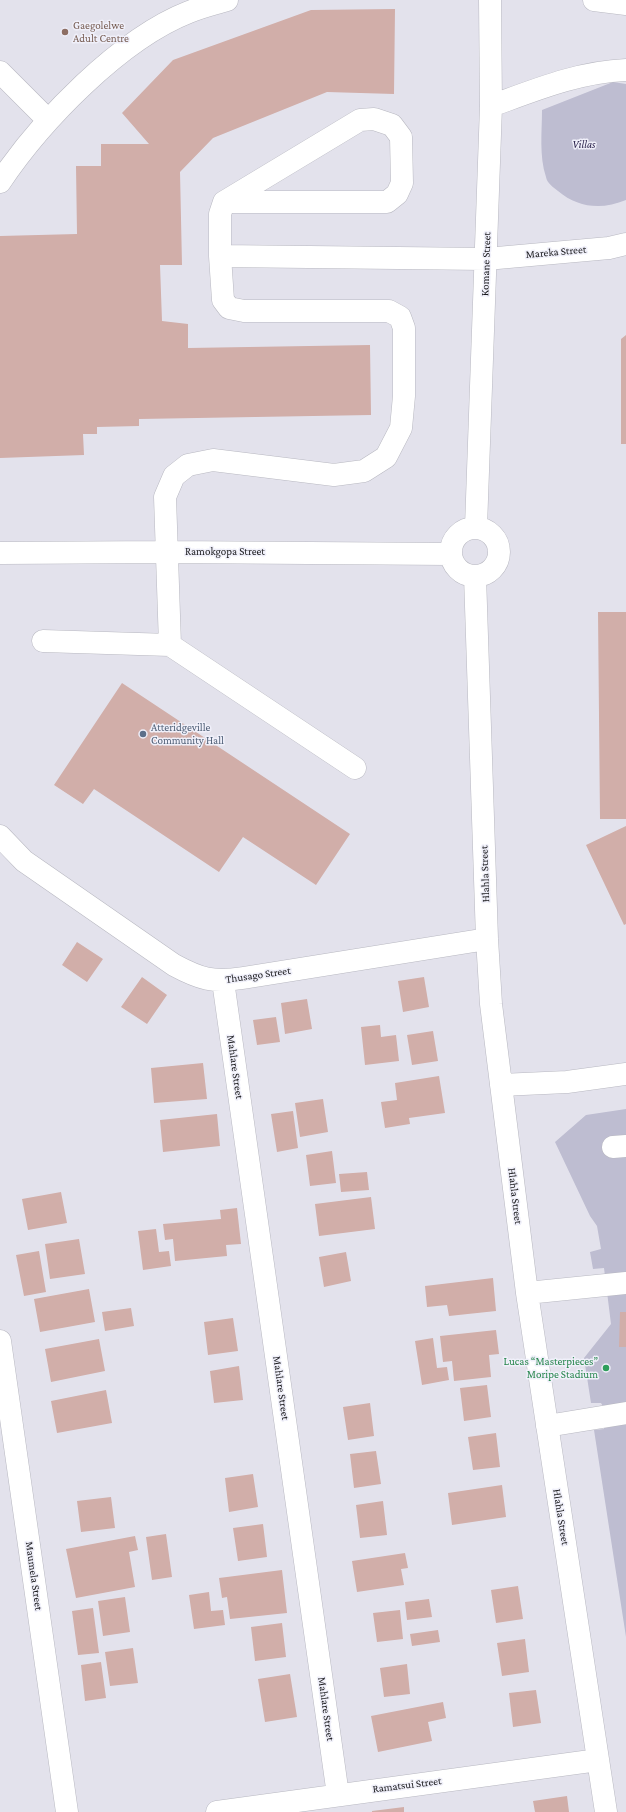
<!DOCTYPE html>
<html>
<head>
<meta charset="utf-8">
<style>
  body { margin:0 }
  canvas { display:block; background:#e3e2ec }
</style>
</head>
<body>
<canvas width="626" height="1812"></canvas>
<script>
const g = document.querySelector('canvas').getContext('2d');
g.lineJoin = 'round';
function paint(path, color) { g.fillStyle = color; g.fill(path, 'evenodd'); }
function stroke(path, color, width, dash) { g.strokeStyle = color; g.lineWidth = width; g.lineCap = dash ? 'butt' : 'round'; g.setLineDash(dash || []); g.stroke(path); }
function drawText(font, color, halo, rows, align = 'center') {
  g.font = font + ' "Crimson Pro",serif'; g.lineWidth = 3; g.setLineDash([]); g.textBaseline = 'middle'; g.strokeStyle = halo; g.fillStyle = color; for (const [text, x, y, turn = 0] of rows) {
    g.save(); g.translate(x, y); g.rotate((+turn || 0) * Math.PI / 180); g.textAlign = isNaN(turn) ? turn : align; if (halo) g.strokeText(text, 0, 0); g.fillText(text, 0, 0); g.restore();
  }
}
paint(new Path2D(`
  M 613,82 L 626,84 L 626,200 C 602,210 578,208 558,191 C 553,187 547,183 546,177 C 539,156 542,132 542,110 Z
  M 626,1109 L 626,1637 L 594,1430 L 604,1429 L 604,1408 L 601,1403 L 591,1403 L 584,1358 L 611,1324 L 604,1268 L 593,1269 L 590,1252 L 601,1249 L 597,1226 L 590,1216 L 555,1142 L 586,1115 Z`), '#bebdd1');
paint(new Path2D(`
  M 395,9 L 394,94 L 327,92 L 213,138 L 180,172 L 182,265 L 160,265 L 162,321 L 188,324 L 188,348 L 370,345 L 371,415 L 139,419 L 139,426 L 97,427 L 97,434 L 83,434 L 84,455 L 0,458 L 0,236 L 77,234 L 76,166 L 101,166 L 101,144 L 149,144 L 122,113 L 173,60 L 311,10 Z
  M 626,335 L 626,444 L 621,444 L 621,339 Z
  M 598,612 L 626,612 L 626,819 L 600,819 Z
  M 122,683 L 350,834 L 316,885 L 243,837 L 219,872 L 94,789 L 83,804 L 54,785 Z
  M 626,826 L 626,924 L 624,925 L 586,845 Z
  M 77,942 L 103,959 L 87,982 L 62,965 Z
  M 142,977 L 167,995 L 147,1024 L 121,1007 Z
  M 424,977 L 429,1007 L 403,1012 L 398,981 Z
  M 307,999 L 312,1029 L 285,1034 L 281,1003 Z
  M 276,1017 L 280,1042 L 257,1045 L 253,1020 Z
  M 380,1025 L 381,1037 L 396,1035 L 399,1061 L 365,1065 L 361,1027 Z
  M 433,1031 L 438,1061 L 412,1065 L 407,1035 Z
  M 203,1063 L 207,1099 L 154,1103 L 151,1068 Z
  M 439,1076 L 445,1113 L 409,1118 L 410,1124 L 385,1128 L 381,1102 L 397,1100 L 395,1083 Z
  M 323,1099 L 328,1132 L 300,1137 L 295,1103 Z
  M 293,1111 L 298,1148 L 277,1152 L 271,1114 Z
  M 217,1114 L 220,1146 L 163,1152 L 160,1120 Z
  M 332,1151 L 336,1183 L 310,1186 L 306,1155 Z
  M 367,1172 L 369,1190 L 341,1192 L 339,1174 Z
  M 61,1192 L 67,1223 L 28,1230 L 22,1199 Z
  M 371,1197 L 375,1229 L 319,1236 L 315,1204 Z
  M 237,1208 L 241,1244 L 226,1245 L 227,1256 L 175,1261 L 173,1239 L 165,1240 L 163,1224 L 221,1219 L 220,1210 Z
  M 156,1229 L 159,1252 L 169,1251 L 171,1266 L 143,1270 L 138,1231 Z
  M 79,1239 L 85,1274 L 50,1279 L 45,1244 Z
  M 39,1251 L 46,1292 L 24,1296 L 16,1255 Z
  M 346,1252 L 351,1281 L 324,1287 L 319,1257 Z
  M 493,1278 L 496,1311 L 449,1316 L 447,1305 L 427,1307 L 425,1286 Z
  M 89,1289 L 95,1322 L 40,1332 L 34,1299 Z
  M 131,1308 L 134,1326 L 105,1331 L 102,1312 Z
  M 620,1312 L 626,1312 L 626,1347 L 619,1347 Z
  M 233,1318 L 238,1351 L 208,1355 L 204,1322 Z
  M 496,1330 L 499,1354 L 489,1355 L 491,1377 L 454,1381 L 452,1361 L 443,1362 L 440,1336 Z
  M 433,1338 L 437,1368 L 447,1367 L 449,1380 L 422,1385 L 415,1341 Z
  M 99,1339 L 105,1371 L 51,1382 L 45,1349 Z
  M 239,1366 L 243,1400 L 214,1403 L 210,1371 Z
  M 487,1385 L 491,1417 L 464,1421 L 460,1388 Z
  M 106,1390 L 112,1423 L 57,1433 L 51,1401 Z
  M 370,1403 L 374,1436 L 348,1440 L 343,1407 Z
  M 496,1433 L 500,1467 L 473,1470 L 468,1437 Z
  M 376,1451 L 381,1484 L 354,1488 L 350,1454 Z
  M 253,1474 L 258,1507 L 229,1512 L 225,1478 Z
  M 502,1485 L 506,1517 L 452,1525 L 448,1493 Z
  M 111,1497 L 115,1528 L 81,1532 L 77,1501 Z
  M 383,1501 L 387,1535 L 360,1538 L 356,1505 Z
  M 263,1524 L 267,1557 L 238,1561 L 233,1528 Z
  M 166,1534 L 172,1577 L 152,1580 L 146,1537 Z
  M 135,1536 L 138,1550 L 129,1552 L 135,1587 L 76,1598 L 66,1549 Z
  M 405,1553 L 408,1568 L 401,1569 L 404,1585 L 357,1592 L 352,1561 Z
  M 282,1570 L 287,1613 L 230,1619 L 227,1597 L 222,1598 L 219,1578 Z
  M 518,1586 L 523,1619 L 496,1623 L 491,1590 Z
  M 209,1592 L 211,1611 L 223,1610 L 225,1625 L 194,1629 L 189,1595 Z
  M 125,1597 L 130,1632 L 103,1636 L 98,1601 Z
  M 429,1599 L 432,1617 L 407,1620 L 405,1602 Z
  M 93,1608 L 99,1653 L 78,1655 L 72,1611 Z
  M 400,1610 L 403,1639 L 377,1642 L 373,1613 Z
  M 282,1623 L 286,1657 L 255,1661 L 251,1627 Z
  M 438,1630 L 440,1642 L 412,1646 L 410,1634 Z
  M 525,1639 L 529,1672 L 502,1676 L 497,1643 Z
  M 133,1648 L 138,1683 L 110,1686 L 105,1652 Z
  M 101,1662 L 106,1698 L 85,1701 L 81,1665 Z
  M 407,1664 L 410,1694 L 384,1697 L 380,1668 Z
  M 290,1674 L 297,1717 L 265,1722 L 258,1679 Z
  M 536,1690 L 541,1723 L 513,1727 L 509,1693 Z
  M 443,1702 L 446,1718 L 428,1722 L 432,1741 L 378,1752 L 371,1716 Z
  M 567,1796 L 569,1812 L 535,1812 L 533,1801 Z
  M 404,1807 L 404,1812 L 372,1812 L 372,1811 Z`), '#d1aea9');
const minor = new Path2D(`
  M 594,0 L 626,4
  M 0,72 L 48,120
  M 491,106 C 535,90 578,72 626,70
  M 374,119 L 392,125 L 401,137 L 402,183 L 397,194 L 387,202 L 224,202 L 360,120 Z
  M 0,182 C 41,121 120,39 189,12 C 201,7 214,4 227,0
  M 220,256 L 486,259 L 609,248 L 626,244
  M 476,527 L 491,106 L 490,0
  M451 552a24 24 0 1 1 48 0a24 24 0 1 1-48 0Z
  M 0,553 L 167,552 L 451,554
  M 475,576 L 487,939 L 491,1004 L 527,1293 L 606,1812
  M 43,641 L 170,645 L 355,768
  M 170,645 L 165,497 L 174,476 L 188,465 L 213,460 L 334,475 L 364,471 L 386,457 L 401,428 L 404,396 L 404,328 L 400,317 L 389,311 L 244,311 L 229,308 L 223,300 L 220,256 L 220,214 L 224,202
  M 0,836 L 24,861 L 174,965 C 200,979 213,983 243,978 L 487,939
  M 223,981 L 338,1795
  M 501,1085 L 567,1082 L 626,1074
  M 613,1147 L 626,1146
  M 527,1293 L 626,1283
  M 0,1341 L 67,1812
  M 547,1426 L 626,1413
  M 217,1812 L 598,1760`);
stroke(minor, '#b8b8c1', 23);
stroke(minor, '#fff', 22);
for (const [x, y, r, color] of [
  [65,32,4,"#8d6e63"],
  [143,734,4,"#5c6f8a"],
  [606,1368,4,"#2e9e5b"]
]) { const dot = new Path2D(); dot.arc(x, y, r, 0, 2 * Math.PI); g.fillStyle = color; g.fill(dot); stroke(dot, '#f0f0fa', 1.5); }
drawText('11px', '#785e54', '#f0f0fa', [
  ["Gaegolelwe",73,26],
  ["Adult Centre",73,39]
], 'left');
drawText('italic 11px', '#2b234c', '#f0f0fa', [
  ["Villas",584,145]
]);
drawText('11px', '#1a1a1d', '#f0f0fa', [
  ["Mareka Street",556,252,-5],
  ["Komane Street",486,264,-88],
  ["Ramokgopa Street",225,552],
  ["Hlahla Street",485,874,-92],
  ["Thusago Street",258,975,-8],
  ["Mahlare Street",235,1067,82],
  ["Hlahla Street",515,1196,83],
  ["Mahlare Street",281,1388,82],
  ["Hlahla Street",561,1517,81],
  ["Maumela Street",34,1576,82],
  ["Mahlare Street",326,1709,82],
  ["Ramatsui Street",407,1785,-7]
]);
drawText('11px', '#4e5e75', '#f0f0fa', [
  ["Atteridgeville",151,728],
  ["Community Hall",151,741]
], 'left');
drawText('11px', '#27864d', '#f0f0fa', [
  ["Lucas “Masterpieces”",598,1362],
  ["Moripe Stadium",598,1375]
], 'right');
</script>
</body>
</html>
